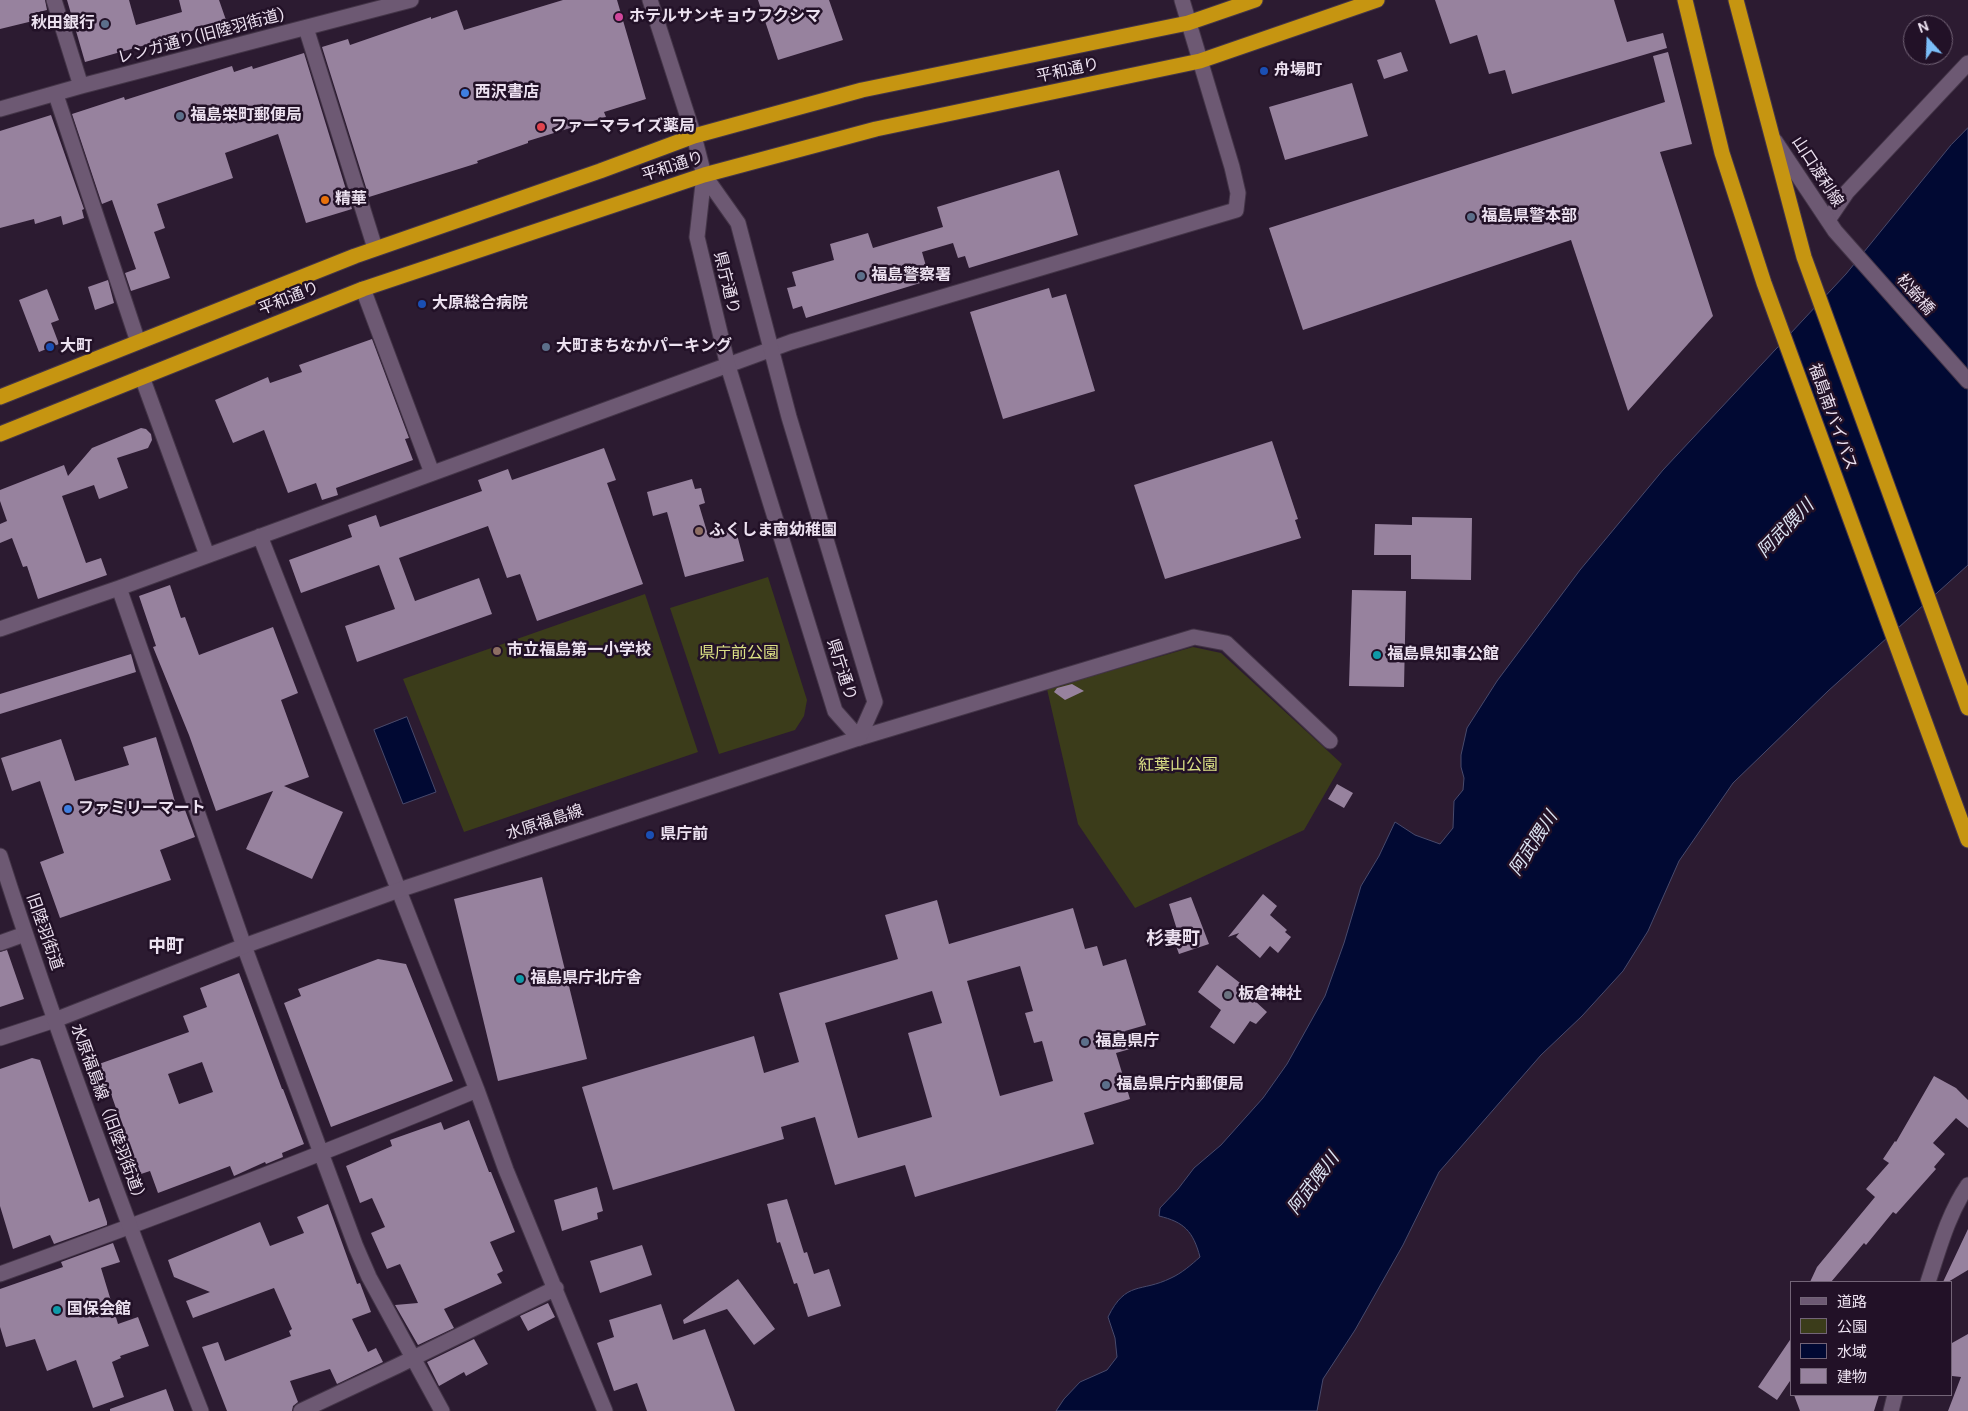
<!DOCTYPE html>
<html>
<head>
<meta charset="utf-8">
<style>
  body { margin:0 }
  #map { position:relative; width:1968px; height:1411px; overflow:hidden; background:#2c1b31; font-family:"DM Sans","Noto Sans JP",sans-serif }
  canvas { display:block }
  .legend { position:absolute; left:1790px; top:1281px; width:162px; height:115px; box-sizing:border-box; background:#221127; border:1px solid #736477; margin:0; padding:6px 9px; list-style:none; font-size:15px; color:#ece1f0 }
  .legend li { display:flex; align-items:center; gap:10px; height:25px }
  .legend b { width:25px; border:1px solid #736477 }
  .north { position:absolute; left:1903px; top:15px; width:50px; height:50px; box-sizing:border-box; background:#221127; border:1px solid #736477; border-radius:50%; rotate:340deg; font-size:14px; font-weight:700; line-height:20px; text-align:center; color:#ece1f0 }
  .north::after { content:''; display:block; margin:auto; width:18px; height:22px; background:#7bbef9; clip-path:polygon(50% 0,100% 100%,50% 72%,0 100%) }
</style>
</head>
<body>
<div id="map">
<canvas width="1968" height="1411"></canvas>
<ul class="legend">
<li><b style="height:6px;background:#6d5973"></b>道路</li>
<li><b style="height:14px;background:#3b3c1a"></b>公園</li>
<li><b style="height:14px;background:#010933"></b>水域</li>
<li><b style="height:14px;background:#97829e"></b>建物</li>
</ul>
<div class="north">N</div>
</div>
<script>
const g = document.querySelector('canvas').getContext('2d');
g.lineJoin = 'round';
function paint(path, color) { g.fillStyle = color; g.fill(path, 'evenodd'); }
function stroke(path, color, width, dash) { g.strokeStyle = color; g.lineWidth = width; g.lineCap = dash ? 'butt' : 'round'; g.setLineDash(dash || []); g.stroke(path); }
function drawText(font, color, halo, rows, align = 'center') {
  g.font = font + ' "DM Sans","Noto Sans JP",sans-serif'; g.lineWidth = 5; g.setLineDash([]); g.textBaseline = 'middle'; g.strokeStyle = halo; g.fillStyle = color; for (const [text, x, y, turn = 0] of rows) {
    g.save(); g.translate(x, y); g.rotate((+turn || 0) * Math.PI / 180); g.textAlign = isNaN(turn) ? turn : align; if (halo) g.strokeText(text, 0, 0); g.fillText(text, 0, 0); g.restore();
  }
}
paint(new Path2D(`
  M 768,577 L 807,700 L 804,716 L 795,730 L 719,754 L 670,608 Z
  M 645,594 L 698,752 L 464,832 L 403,679 Z
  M 1193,647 L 1221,653 L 1342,764 L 1304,830 L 1135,908 L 1078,824 L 1047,689 Z`), '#3b3c1a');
const water = new Path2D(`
  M 1968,128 L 1968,565 L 1828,691 L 1733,783 L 1679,861 L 1648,931 L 1623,971 L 1582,1016 L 1541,1055 L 1439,1172 L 1403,1245 L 1355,1330 L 1323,1379 L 1317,1411 L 1056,1411 L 1064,1399 L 1080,1382 L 1107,1370 L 1117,1357 L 1115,1338 L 1108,1317 C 1126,1280 1141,1293 1171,1278 C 1182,1273 1191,1265 1200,1257 C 1193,1231 1184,1222 1159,1216 L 1160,1208 L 1178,1189 L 1194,1168 L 1221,1145 L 1263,1098 L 1287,1064 L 1325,996 L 1344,943 L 1361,886 L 1379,856 L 1395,822 L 1415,835 L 1440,844 L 1453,828 L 1454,801 L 1463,790 L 1464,778 L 1461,767 L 1461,755 L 1467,728 L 1497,681 L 1580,570 L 1663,470 L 1846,274 L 1951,145 Z
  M 407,717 L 436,792 L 403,804 L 374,730 Z`);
paint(water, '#010933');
stroke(water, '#484a6c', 1);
paint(new Path2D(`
  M 0,0 L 45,0 L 47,10 L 35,13 L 37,20 L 0,29 Z
  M 67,0 L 129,0 L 136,25 L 182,12 L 179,0 L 219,0 L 226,20 L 179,35 L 180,38 L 149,46 L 149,44 L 85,62 Z
  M 563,0 L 617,0 L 646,99 L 604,112 L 606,117 L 528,141 L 528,143 L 477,161 L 478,163 L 369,197 L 322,47 L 348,39 L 350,45 L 431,17 L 431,19 L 457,10 L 464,30 Z
  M 758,0 L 829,0 L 843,40 L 778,60 Z
  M 1435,0 L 1614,0 L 1627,42 L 1663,33 L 1667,48 L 1512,94 L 1505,70 L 1489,74 L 1477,35 L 1450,44 Z
  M 1401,52 L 1408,71 L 1384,79 L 1377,60 Z
  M 1668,52 L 1692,144 L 1660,152 L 1713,316 L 1628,411 L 1571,240 L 1303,330 L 1269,228 L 1665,102 L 1653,56 Z
  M 304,53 L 352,209 L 306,223 L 278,134 L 225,153 L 233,178 L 157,204 L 165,228 L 154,232 L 170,278 L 131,291 L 125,273 L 136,269 L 112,200 L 102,204 L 72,114 L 124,97 L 125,100 L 232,66 L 234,72 L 252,66 L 253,69 Z
  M 1352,83 L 1368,136 L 1285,160 L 1269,107 Z
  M 51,115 L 84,209 L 82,210 L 84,218 L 63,225 L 61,216 L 35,224 L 34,219 L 0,228 L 0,131 Z
  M 1059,170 L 1078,235 L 969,268 L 965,256 L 958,258 L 953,243 L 922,252 L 930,280 L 806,318 L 802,306 L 793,309 L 787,288 L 796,286 L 792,272 L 834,260 L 830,244 L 868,233 L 873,248 L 943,227 L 937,207 Z
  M 108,280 L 114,303 L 95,310 L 88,287 Z
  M 1049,288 L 1052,298 L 1066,294 L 1095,391 L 1003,419 L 970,312 Z
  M 47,289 L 59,320 L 51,323 L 59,344 L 39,352 L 19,300 Z
  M 372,339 L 409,438 L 405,439 L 413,460 L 336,488 L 338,495 L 322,500 L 316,483 L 288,493 L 264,430 L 233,443 L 215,400 L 268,377 L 270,383 L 302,372 L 299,365 Z
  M 141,428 L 146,429 L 151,434 L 152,440 L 148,448 L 117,458 L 128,488 L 99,499 L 94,485 L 62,496 L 86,563 L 101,558 L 107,575 L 38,599 L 27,566 L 23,567 L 12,538 L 0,543 L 0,524 L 7,521 L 0,501 L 0,490 L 64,465 L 68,476 L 92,448 Z
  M 1272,441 L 1298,519 L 1295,520 L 1301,538 L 1165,579 L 1134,485 Z
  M 604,448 L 616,480 L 607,483 L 643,584 L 537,621 L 520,574 L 507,578 L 488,526 L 399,558 L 415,601 L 479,578 L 492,614 L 357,662 L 345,626 L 395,609 L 379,565 L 301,593 L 289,560 L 352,537 L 348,525 L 376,515 L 380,527 L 482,491 L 478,480 L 508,469 L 512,480 Z
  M 692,479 L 695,489 L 701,488 L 705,503 L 699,505 L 708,535 L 735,527 L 744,561 L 685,577 L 667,512 L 653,516 L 647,492 Z
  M 1412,517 L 1472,518 L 1471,580 L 1411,579 L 1411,555 L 1374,555 L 1375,524 L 1412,525 Z
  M 170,585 L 181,618 L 185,617 L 199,655 L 273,627 L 298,693 L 281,700 L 309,777 L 284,786 L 343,812 L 312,879 L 246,849 L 273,791 L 216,811 L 189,735 L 153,647 L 156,646 L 139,596 Z
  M 1352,590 L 1406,591 L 1404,687 L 1349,686 Z
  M 131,654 L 136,672 L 0,714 L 0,694 Z
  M 1072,684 L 1084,691 L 1065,700 L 1054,692 L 1057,688 Z
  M 156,737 L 178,812 L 185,810 L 195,837 L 160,850 L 171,880 L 60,918 L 40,862 L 64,853 L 40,781 L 12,791 L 1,758 L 61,739 L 75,781 L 129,765 L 123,747 Z
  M 1337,784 L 1353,793 L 1344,808 L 1328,799 Z
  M 542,877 L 587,1059 L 498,1081 L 454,899 Z
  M 1263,894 L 1277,906 L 1270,915 L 1287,930 L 1285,932 L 1291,937 L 1278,953 L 1270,946 L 1260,958 L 1236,937 L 1239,933 L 1228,937 Z
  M 1191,897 L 1209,944 L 1179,954 L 1172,935 L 1178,933 L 1169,904 Z
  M 937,900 L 949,944 L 1073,908 L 1085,949 L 1097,946 L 1103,966 L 1126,959 L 1146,1025 L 1125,1031 L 1130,1049 L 1116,1053 L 1130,1099 L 1084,1113 L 1094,1144 L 915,1197 L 905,1165 L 835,1185 L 815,1117 L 781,1127 L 784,1139 L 613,1190 L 582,1087 L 754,1036 L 764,1073 L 799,1062 L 779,993 L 898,959 L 885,915 ZM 1020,966 L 1033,1011 L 1025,1013 L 1034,1043 L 1042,1041 L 1053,1081 L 1000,1096 L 967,981 ZM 932,991 L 942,1023 L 908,1033 L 932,1117 L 858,1138 L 825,1023 Z
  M 7,950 L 24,999 L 0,1007 L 0,952 Z
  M 378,959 L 406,964 L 453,1081 L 331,1127 L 284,1003 L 301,996 L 298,989 Z
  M 1217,965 L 1258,997 L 1255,1001 L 1267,1012 L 1256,1024 L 1250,1021 L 1234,1044 L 1210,1027 L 1221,1010 L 1198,992 Z
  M 239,973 L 282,1089 L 283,1089 L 304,1144 L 282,1153 L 283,1157 L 266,1164 L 265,1162 L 234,1176 L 230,1166 L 158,1193 L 150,1171 L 141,1174 L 135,1162 L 111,1094 L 109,1095 L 99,1064 L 189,1032 L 183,1016 L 207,1007 L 200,988 ZM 202,1062 L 213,1092 L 179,1104 L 168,1074 Z
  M 32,1058 L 40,1060 L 89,1202 L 99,1198 L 107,1222 L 107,1225 L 54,1244 L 50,1235 L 13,1249 L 0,1206 L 0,1069 Z
  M 1934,1076 L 1956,1088 L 1968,1100 L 1968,1128 L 1956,1118 L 1933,1143 L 1945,1154 L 1934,1167 L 1936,1169 L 1896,1214 L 1893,1212 L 1866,1245 L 1864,1243 L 1831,1282 L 1810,1282 L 1817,1267 L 1875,1197 L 1866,1189 L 1889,1163 L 1883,1159 L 1895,1141 L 1896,1142 Z
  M 469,1120 L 489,1172 L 491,1172 L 515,1232 L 490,1242 L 503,1271 L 497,1274 L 502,1283 L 444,1309 L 454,1328 L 418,1345 L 395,1305 L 418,1303 L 400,1264 L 387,1269 L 371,1233 L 385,1227 L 372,1198 L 360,1203 L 346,1166 L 392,1146 L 390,1140 L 441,1122 L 444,1130 Z
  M 597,1187 L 603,1211 L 597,1213 L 598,1219 L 562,1231 L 554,1200 Z
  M 787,1199 L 804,1253 L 807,1252 L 814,1274 L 829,1269 L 841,1306 L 808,1317 L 797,1283 L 794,1284 L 780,1242 L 777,1243 L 767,1204 Z
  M 328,1204 L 357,1284 L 360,1283 L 371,1312 L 352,1319 L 368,1352 L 376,1348 L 383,1362 L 337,1384 L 330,1369 L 290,1381 L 298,1402 L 293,1406 L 292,1411 L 227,1411 L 202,1347 L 218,1342 L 225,1361 L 291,1336 L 289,1331 L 292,1329 L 274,1288 L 193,1318 L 186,1301 L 210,1292 L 174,1277 L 168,1260 L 260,1222 L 270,1246 L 304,1233 L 297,1217 Z
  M 1968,1229 L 1968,1270 L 1948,1282 L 1943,1282 Z
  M 113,1243 L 120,1262 L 101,1268 L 118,1324 L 138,1317 L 149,1346 L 120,1356 L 121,1358 L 112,1362 L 124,1397 L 93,1408 L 76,1360 L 47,1371 L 35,1339 L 6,1347 L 0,1327 L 0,1289 L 63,1267 L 61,1262 Z
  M 642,1245 L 652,1275 L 600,1293 L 590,1261 Z
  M 738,1279 L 775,1329 L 754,1345 L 727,1309 L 684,1324 L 683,1320 Z
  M 548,1303 L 555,1317 L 528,1331 L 520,1316 Z
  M 661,1304 L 673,1340 L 705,1329 L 735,1411 L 647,1411 L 637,1383 L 614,1391 L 597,1343 L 614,1337 L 609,1320 Z
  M 1968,1334 L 1968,1411 L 1948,1411 L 1961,1377 L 1952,1376 L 1952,1343 Z
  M 1792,1337 L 1792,1378 L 1777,1400 L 1758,1387 Z
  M 474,1339 L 488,1364 L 466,1376 L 464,1372 L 439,1386 L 427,1362 Z
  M 166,1389 L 174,1411 L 110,1411 L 110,1409 Z
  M 1794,1395 L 1879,1395 L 1874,1411 L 1800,1411 Z`), '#97829e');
const street = new Path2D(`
  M 54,0 L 81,86
  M 306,28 L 375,248
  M 56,95 L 138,342
  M 0,109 L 81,86 L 411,0
  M 1828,220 L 1847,192 L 1968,63
  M 363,289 L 432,473
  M 142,377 L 207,555
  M 260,536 L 477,1090 L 506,1170 L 605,1411
  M 119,588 L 244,946 L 356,1247 L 369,1277 L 442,1411
  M 0,629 L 119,588 L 791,342 L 1236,210 L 1238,193 L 1232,167 L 1182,0
  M 859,738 L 1194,637 L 1226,643 L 1330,741
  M 0,943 L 25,934
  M 0,1038 L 55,1020
  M 0,1274 C 161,1216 320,1155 477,1090
  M 301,1411 L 397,1366 L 556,1288`);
const secondary = new Path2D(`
  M 650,0 L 694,136 L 704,175 L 697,237 L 728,366 L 835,711 L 859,738
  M 1775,141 L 1835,231 L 1968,381
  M 704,175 L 738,223 L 789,417 L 875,702 L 859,738
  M 0,856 C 60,1044 129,1228 201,1411
  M 55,1020 L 244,946 L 399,890 L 859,738
  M 1928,1282 C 1939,1249 1948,1214 1968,1185
  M 1891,1411 L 1895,1395`);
const highway = new Path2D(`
  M 1685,0 L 1722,153 L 1764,283 L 1968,840
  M 1736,0 L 1804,257 L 1968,708
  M 0,397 L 355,256 L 600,171 L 694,136 L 862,90 L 1188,23 L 1255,0
  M 0,434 L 363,289 L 704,175 L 876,129 L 1200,61 L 1377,0`);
stroke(street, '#443548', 17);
stroke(secondary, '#443548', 17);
stroke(highway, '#443548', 17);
stroke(street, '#6d5973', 15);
stroke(secondary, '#6d5973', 15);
stroke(highway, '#c69511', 15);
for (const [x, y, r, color] of [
  [619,17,5,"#d1479c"],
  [105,24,5,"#5c6f8a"],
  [1264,71,5,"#1a4fb4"],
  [465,93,5,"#3f7fe0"],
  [180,116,5,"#5c6f8a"],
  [541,127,5,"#e0444e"],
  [325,200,5,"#e8710a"],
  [1471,217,5,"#5c6f8a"],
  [861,276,5,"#5c6f8a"],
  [422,304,5,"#1a4fb4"],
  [50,347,5,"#1a4fb4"],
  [546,347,5,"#5c6f8a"],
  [699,531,5,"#8d6e63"],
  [497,651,5,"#8d6e63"],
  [1377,655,5,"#0f9aa8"],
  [68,809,5,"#3f7fe0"],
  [650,835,5,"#1a4fb4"],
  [520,979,5,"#0f9aa8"],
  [1228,995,5,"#6b7280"],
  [1085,1042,5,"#5c6f8a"],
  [1106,1085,5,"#5c6f8a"],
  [57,1310,5,"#0f9aa8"]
]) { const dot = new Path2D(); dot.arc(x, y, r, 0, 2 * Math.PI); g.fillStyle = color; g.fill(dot); stroke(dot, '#221127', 2); }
drawText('bold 16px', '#ece1f0', '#221127', [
  ["ホテルサンキョウフクシマ",629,17],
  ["秋田銀行",95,24,"right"],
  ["舟場町",1274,71],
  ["西沢書店",475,93],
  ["福島栄町郵便局",190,116],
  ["ファーマライズ薬局",551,127],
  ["精華",335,200],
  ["福島県警本部",1481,217],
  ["福島警察署",871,276],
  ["大原総合病院",432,304],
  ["大町",60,347],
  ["大町まちなかパーキング",556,347],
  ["ふくしま南幼稚園",709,531],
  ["市立福島第一小学校",507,651],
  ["福島県知事公館",1387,655],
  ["ファミリーマート",78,809],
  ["県庁前",660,835],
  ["福島県庁北庁舎",530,979],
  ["板倉神社",1238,995],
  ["福島県庁",1095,1042],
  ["福島県庁内郵便局",1116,1085],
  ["国保会館",67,1310]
], 'left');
drawText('16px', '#ece1f0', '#221127', [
  ["レンガ通り(旧陸羽街道)",201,37,-15],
  ["平和通り",1068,71,-12],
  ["平和通り",673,167,-18],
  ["山口渡利線",1817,172,57],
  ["県庁通り",726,283,76],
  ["松齢橋",1915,295,49],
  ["平和通り",289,299,-22],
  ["福島南バイパス",1832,417,70],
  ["県庁通り",841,670,72],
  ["水原福島線",545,823,-18],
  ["旧陸羽街道",44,932,71],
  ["水原福島線（旧陸羽街道）",108,1115,70]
]);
drawText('16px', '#dbe085', '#221127', [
  ["県庁前公園",739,654],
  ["紅葉山公園",1178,766]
]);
drawText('italic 18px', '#dde5f4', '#221127', [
  ["阿武隈川",1786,529,-46],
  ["阿武隈川",1534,844,-57],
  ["阿武隈川",1314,1184,-53]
]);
drawText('bold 18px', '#ece1f0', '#221127', [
  ["杉妻町",1173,939],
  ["中町",166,947]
]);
</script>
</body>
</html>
